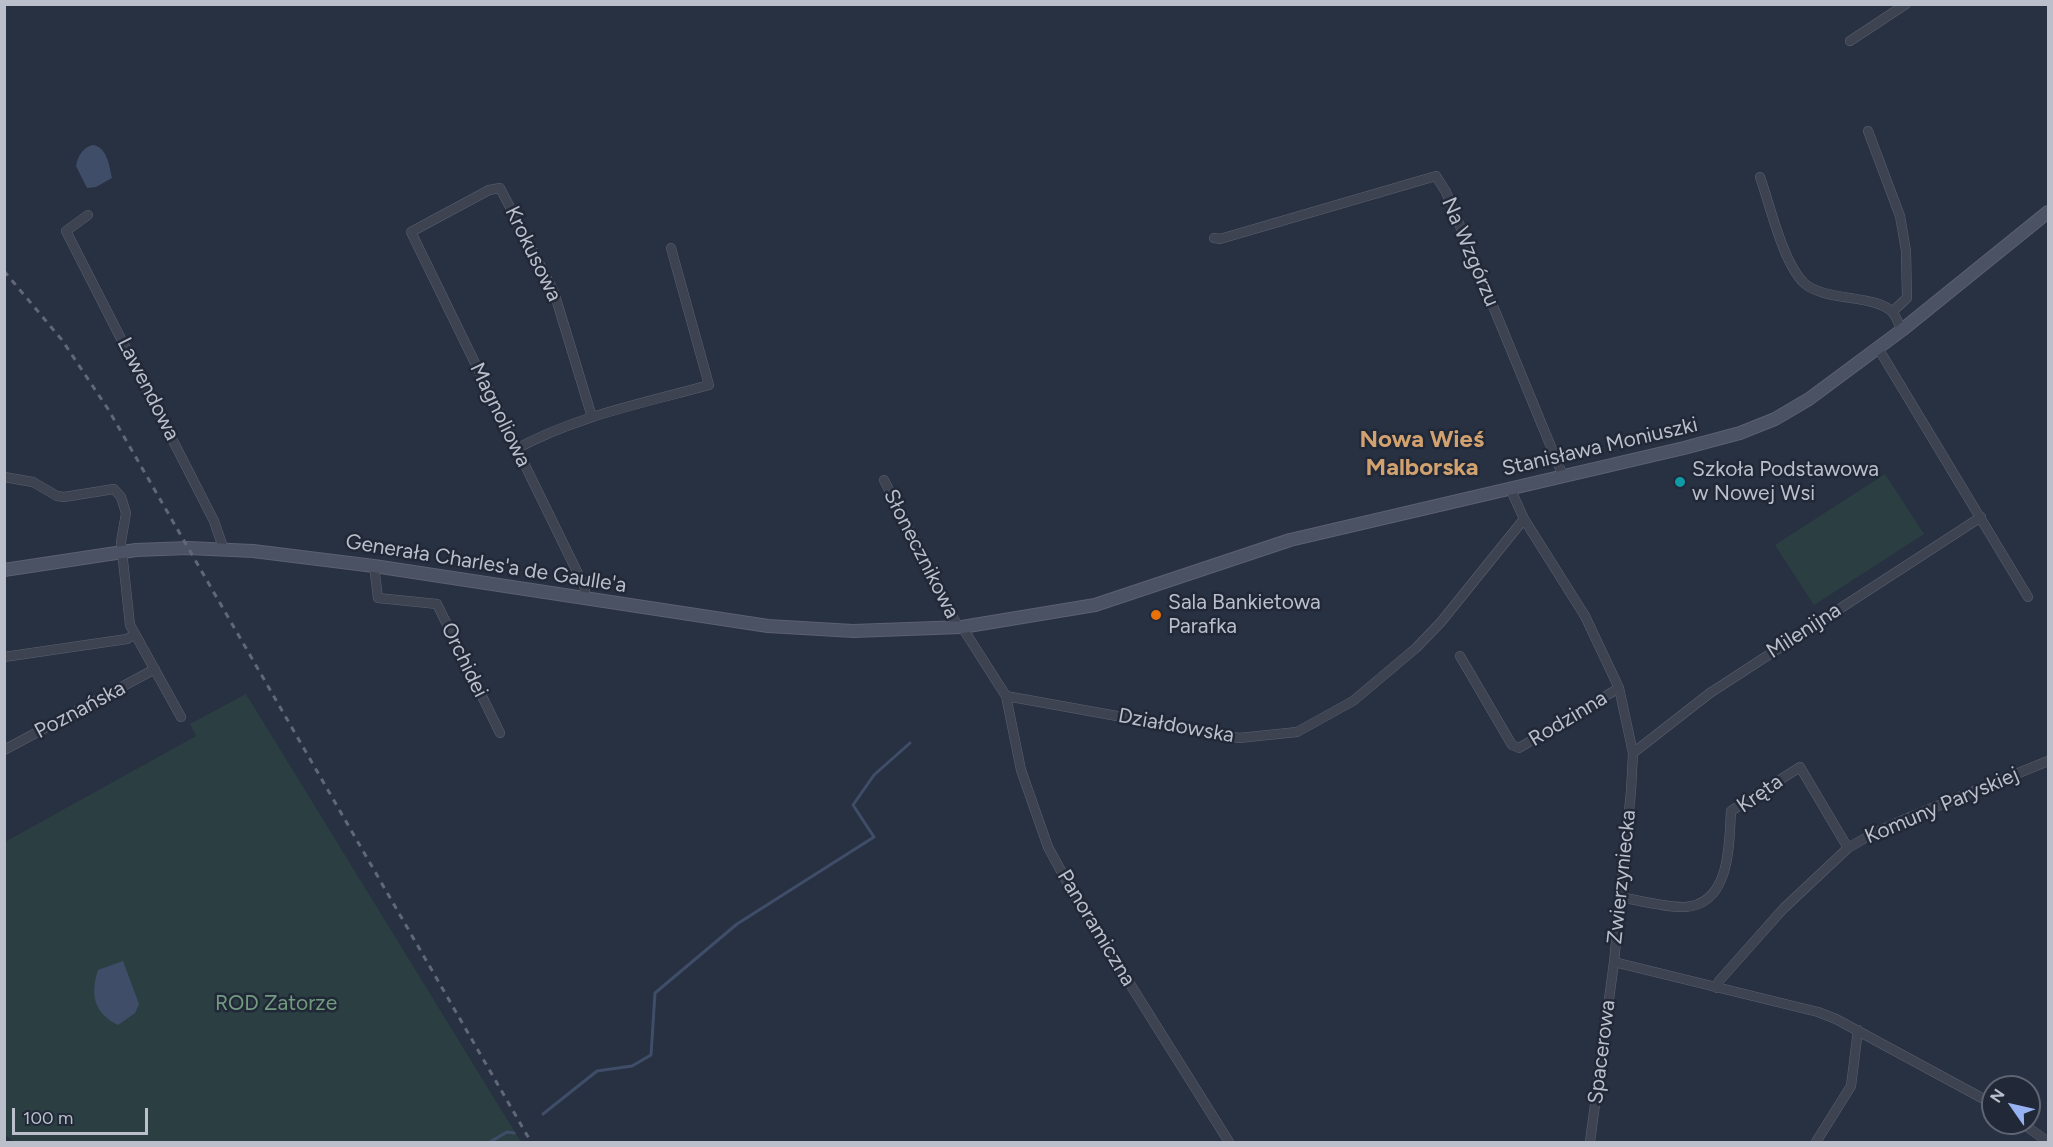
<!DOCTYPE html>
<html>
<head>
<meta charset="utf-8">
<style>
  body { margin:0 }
  #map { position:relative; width:2053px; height:1147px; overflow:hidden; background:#283141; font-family:Figtree,sans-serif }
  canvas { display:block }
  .frame { position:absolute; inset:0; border:6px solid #babfcb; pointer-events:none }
  .north { position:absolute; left:1981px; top:1075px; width:60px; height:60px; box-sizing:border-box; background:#212837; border:2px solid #5e6472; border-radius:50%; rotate:304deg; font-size:16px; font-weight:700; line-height:24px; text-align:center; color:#babfcb }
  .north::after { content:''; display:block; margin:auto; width:21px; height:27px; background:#97b2f3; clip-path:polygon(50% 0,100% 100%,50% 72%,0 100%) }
  .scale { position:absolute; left:12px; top:1108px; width:136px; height:27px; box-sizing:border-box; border:3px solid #babfcb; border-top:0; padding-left:8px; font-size:18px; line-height:21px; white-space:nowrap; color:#babfcb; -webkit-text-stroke:4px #212837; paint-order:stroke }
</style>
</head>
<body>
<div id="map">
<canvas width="2053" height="1147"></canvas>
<div class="frame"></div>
<div class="north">N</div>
<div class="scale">100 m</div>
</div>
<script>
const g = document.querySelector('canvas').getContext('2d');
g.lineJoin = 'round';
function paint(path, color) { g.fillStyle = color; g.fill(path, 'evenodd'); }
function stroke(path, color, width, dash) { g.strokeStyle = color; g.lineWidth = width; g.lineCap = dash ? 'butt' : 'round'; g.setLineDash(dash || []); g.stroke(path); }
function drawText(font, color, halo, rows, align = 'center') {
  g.font = font + ' Figtree,sans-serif'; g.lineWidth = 5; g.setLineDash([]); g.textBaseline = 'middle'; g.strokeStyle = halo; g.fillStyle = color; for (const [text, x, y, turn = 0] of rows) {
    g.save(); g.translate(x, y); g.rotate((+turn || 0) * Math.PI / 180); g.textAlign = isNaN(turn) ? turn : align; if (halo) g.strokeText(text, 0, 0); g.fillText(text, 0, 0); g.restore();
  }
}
paint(new Path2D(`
  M 1885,474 L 1924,534 L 1814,605 L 1775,545 Z
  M 246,694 L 521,1142 L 15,1142 L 5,1135 L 5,842 L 196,736 L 190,724 Z`), '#2b3f43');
paint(new Path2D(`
  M 93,145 C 107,147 109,165 112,178 L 96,187 L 87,188 L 76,166 C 78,156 83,147 93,145 Z
  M 123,961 L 139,1004 L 135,1013 L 118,1025 C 94,1013 90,995 98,970 Z`), '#3f4d69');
stroke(new Path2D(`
  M 543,1114 L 597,1071 L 632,1066 L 651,1055 L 655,993 L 737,924 L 874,837 L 853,805 L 874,775 L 910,743
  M 490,1142 L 507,1132 L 514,1133`), '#3f4d69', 3);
const minor = new Path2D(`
  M 1850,41 L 1906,4
  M 1868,131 L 1900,216 L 1906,251 L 1907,298 L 1892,312
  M 1760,177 C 1770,205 1783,263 1804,283 C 1824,302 1878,294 1893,313 C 1897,318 1899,325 1902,330
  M 88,215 L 66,231 L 214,521 L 224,550
  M 1214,238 L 1220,239 L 1436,176 L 1446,192 L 1563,476
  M 1878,348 L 2028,597
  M 516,449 C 576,416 644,403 709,385 L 671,248
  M 4,477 L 33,482 L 57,496 L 64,497 L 114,489 L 121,497 L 126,513 L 121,542 L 130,625 L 181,717
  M 884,480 L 958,627
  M 1524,519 L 1585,616 L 1619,688 L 1633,753 L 1631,791 L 1614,962 L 1590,1142
  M 374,566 L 378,598 L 437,604 L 500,733
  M 584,599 L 585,588 L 411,232 L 489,190 L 500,188 L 554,292 L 592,417
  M 962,627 L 1006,696 L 1239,738 L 1297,732 L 1353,701 L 1416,648 L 1441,622 L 1524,519 L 1510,488
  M 1460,656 L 1512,745 L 1519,748 L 1619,688
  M 4,657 L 127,639 L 135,634
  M 1006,696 L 1021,770 L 1048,847 L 1073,893 L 1229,1142
  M 4,750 L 155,669
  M 1633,753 L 1710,693 L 1981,517
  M 1620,897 C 1637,900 1669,908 1685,907 C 1731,904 1729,843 1731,811 L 1800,767 L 1848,848
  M 1614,962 L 1818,1012 L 1836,1019 L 1993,1104
  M 1717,988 L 1719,981 L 1783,909 L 1848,848 L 1874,833 L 1903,820 L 2048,761
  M 2022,1123 L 2048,1142
  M 1816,1142 L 1851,1086 L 1858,1030`);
const secondary = new Path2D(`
  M 4,570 L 136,550 L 188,548 L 253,551 L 374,566 L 768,626 L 853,631 L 962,627 L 1095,605 L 1290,540 L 1684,448 L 1740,433 L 1775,419 L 1809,399 L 1902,330 L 2048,212`);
stroke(minor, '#5b616f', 10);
stroke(secondary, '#5b616f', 14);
stroke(minor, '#3d4351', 9);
stroke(secondary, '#4b5264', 12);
stroke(new Path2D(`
  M 4,271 L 62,340 L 108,409 L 531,1142`), '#5f6778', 3, [6, 6]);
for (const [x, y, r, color] of [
  [1680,482,6,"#0f9aa8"],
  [1156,615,6,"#e8710a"]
]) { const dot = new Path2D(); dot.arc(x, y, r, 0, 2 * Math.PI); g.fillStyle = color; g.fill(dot); stroke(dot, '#212837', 2); }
drawText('21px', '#babfcb', '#212837', [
  ["Na Wzgórzu",1470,252,67],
  ["Krokusowa",533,254,64],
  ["Lawendowa",148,389,63],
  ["Magnoliowa",500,415,64],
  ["Stanisława Moniuszki",1600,447,-13],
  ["Słonecznikowa",921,554,63],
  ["Generała Charles'a de Gaulle'a",486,564,9],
  ["Milenijna",1804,631,-33],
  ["Orchidei",464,660,64],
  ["Poznańska",80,710,-28],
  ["Rodzinna",1568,719,-31],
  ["Działdowska",1176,726,10],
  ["Kręta",1760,794,-35],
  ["Komuny Paryskiej",1942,806,-23],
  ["Zwierzyniecka",1622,877,-84],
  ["Panoramiczna",1096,928,59],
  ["Spacerowa",1602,1052,-83]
]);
drawText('21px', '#babfcb', '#212837', [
  ["Szkoła Podstawowa",1692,470],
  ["w Nowej Wsi",1692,494],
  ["Sala Bankietowa",1168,603],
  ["Parafka",1168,627]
], 'left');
drawText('21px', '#729b7f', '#212837', [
  ["ROD Zatorze",276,1004]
]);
drawText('bold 24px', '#d1a26f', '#212837', [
  ["Nowa Wieś",1422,440],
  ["Malborska",1422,468]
]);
</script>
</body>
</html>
